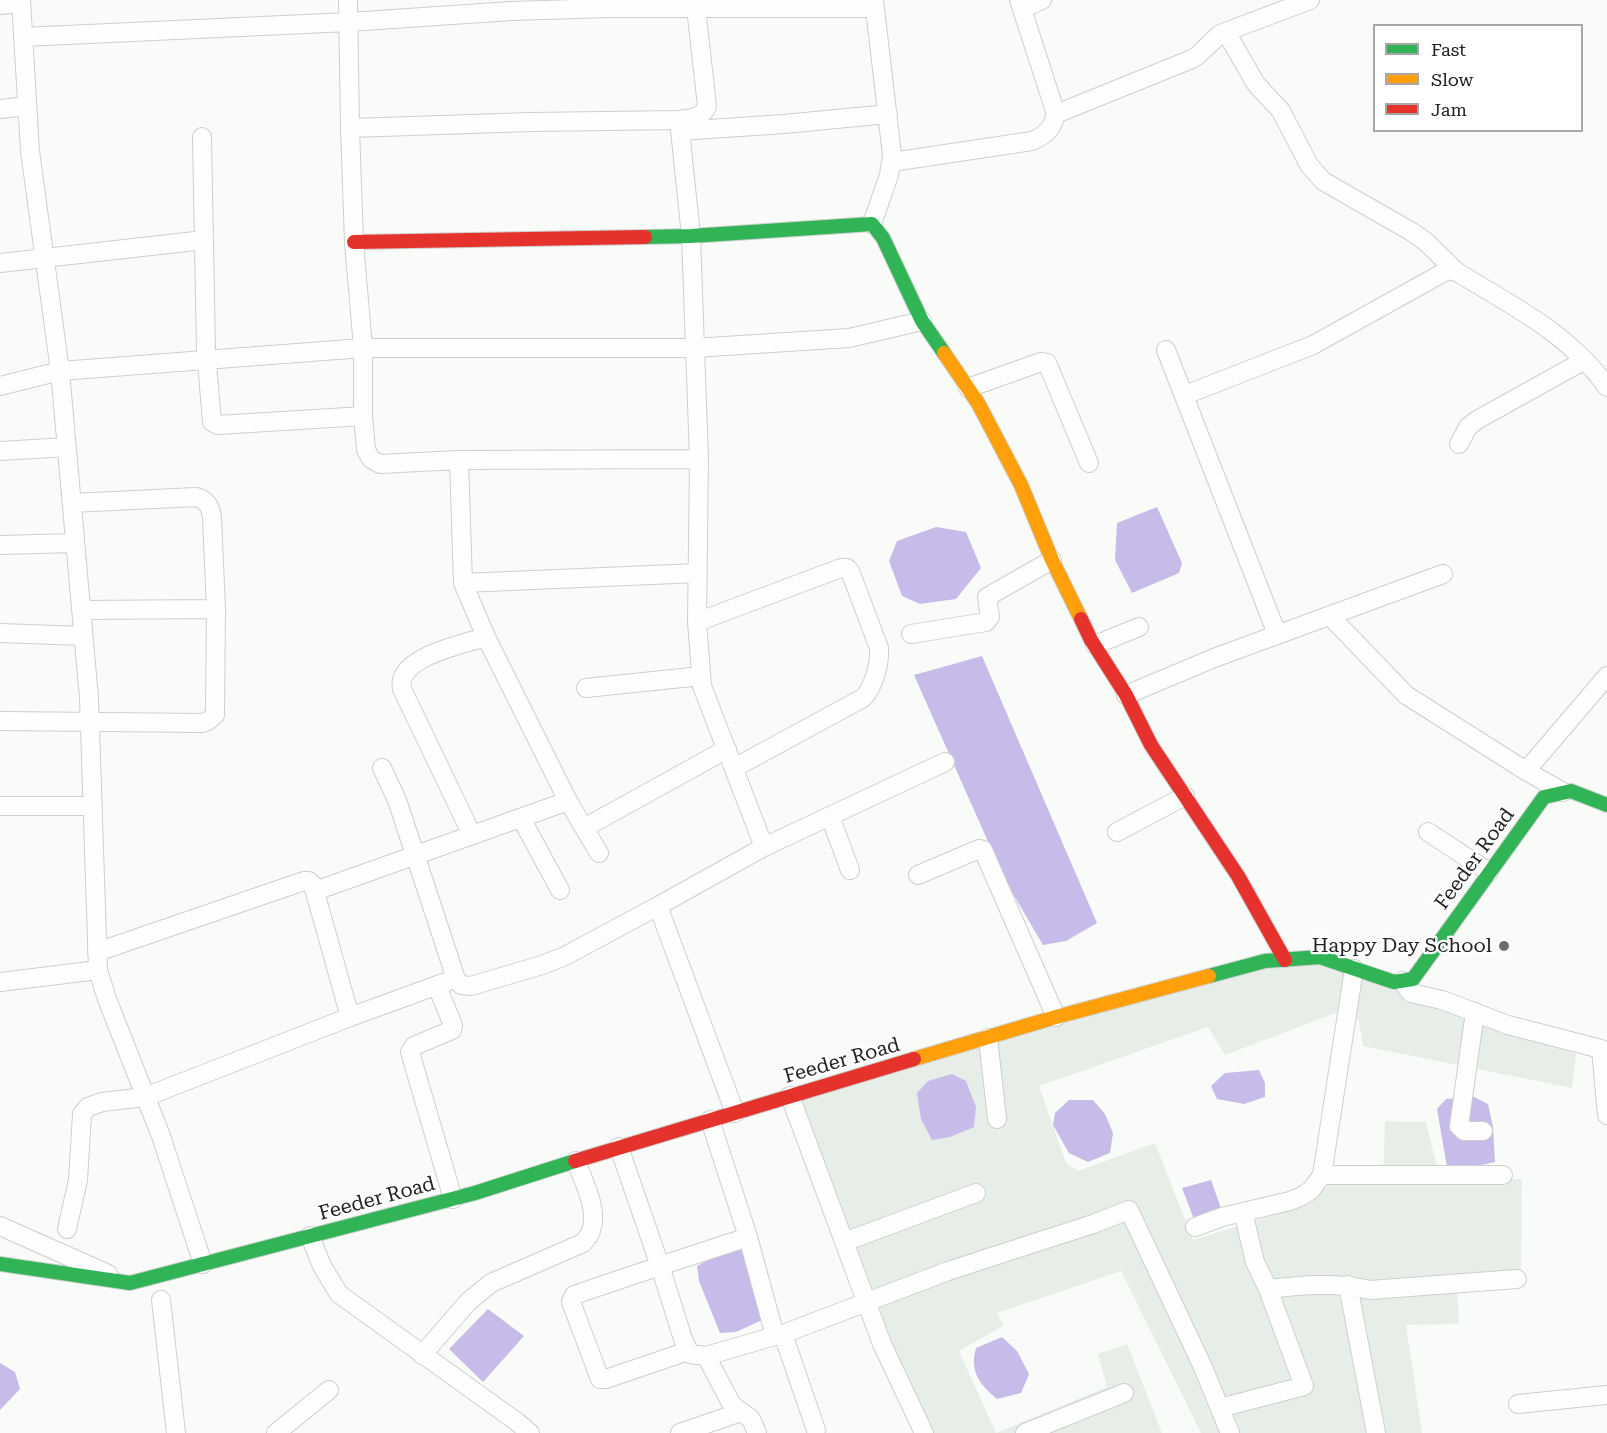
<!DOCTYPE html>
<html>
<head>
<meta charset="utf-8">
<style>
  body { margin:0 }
  #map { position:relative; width:1607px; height:1433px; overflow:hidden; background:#f9fbf9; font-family:"Roboto Serif",serif }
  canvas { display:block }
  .legend { position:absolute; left:1373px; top:24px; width:210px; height:108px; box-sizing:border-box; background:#fff; border:2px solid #a6a7a6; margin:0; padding:8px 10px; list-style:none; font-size:18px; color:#212221 }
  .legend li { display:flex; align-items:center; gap:12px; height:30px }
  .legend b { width:30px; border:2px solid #a6a7a6 }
</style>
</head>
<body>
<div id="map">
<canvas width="1607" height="1433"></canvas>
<ul class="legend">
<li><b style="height:8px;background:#30b455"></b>Fast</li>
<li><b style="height:8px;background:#ff9f0a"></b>Slow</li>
<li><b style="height:8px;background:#e5322d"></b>Jam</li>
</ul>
</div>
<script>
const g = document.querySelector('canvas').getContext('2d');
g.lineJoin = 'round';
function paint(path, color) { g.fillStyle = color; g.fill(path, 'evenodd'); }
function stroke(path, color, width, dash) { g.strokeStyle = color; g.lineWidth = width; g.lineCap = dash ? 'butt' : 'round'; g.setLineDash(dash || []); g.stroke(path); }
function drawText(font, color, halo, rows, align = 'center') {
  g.font = font + ' "Roboto Serif",serif'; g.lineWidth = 4.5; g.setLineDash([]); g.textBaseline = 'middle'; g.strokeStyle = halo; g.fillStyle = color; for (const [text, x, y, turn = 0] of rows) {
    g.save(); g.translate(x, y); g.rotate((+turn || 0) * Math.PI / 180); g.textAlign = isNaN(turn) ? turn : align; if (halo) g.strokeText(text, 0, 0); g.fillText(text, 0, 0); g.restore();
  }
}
paint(new Path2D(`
  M 1319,963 L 1576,1054 L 1572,1088 L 1363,1046 L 1359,1021 L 1336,1013 L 1225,1055 L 1208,1027 L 1039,1086 L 1066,1163 L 1078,1171 L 1155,1143 L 1193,1240 L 1302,1206 L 1331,1184 L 1383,1181 L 1385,1121 L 1426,1122 L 1440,1180 L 1522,1179 L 1521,1275 L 1457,1285 L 1459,1324 L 1406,1325 L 1422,1433 L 1201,1433 L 1121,1271 L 997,1313 L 1003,1326 L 959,1351 L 996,1433 L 1107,1387 L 1098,1354 L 1127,1344 L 1162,1433 L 930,1433 L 880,1327 L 799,1099 L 1269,965 Z`), '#e7eee8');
paint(new Path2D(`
  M 1157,507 L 1182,563 L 1179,573 L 1132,593 L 1115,560 L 1117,523 Z
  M 936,527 L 966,532 L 981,568 L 956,599 L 920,604 L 902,596 L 889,561 L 897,541 Z
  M 982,656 L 1097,923 L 1066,941 L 1043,945 L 1006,882 L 914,675 Z
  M 1259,1070 L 1265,1083 L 1265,1097 L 1244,1104 L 1217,1099 L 1211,1086 L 1225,1073 Z
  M 952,1074 L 966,1081 L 976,1107 L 974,1127 L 950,1137 L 932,1140 L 921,1119 L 917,1093 L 928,1081 Z
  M 1474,1097 L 1488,1104 L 1493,1127 L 1495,1162 L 1458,1170 L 1447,1167 L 1437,1109 L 1446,1099 Z
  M 1069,1100 L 1093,1100 L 1105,1114 L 1113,1133 L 1110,1153 L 1088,1162 L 1069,1153 L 1053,1125 L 1055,1113 Z
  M 1211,1180 L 1222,1211 L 1194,1219 L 1182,1188 Z
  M 747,1248 C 760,1260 775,1296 775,1314 L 736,1332 L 720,1333 L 699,1281 L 697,1266 L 723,1252 Z
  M 488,1309 L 524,1336 L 483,1382 L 449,1349 Z
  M 1002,1337 L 1017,1351 L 1029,1374 L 1021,1393 L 997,1399 C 980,1385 969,1371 976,1348 Z
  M 0,1363 L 15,1372 L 20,1389 L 0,1410 Z`), '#c7bbea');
const street = new Path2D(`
  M 21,0 L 30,151 L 60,371 L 89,698 L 98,970 L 107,999 L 161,1136 L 203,1264
  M 348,0 L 350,128 L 531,122 L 679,120 C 691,118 702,119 707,106 L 696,8
  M 0,5 L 21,3
  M 1022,9 L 1042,0
  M 1226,32 L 1256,84 L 1281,111 L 1309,165 L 1323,181 L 1412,232 L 1425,241 L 1457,272
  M 23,37 L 349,22 L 511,11 L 608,8 L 875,8
  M 0,109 L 27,106
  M 1056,114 L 1192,59 L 1197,56 L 1220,34 L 1310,0
  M 679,120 L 691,236 L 699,459 L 697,622 L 702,686 L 764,847
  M 350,128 L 354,242 L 363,348 L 363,416 L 366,450 L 371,459 L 380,464 L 459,460 L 699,459
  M 680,131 L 784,124 L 888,114
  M 202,137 L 206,351 L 212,422 L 218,425 L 363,416
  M 892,162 L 1032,141 C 1046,135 1052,129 1056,114 L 1019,0
  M 872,224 L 889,175 L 892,155 L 874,0
  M 0,263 L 204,240
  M 1166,350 L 1277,634
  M 0,386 L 60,371 L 363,348 L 694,348 L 849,338 L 922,321
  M 968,388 L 1041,362 L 1047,363 L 1089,463
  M 1185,395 L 1313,345 L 1448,270 L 1457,272 C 1512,306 1569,333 1607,387
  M 1459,444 L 1468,427 L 1477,420 L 1585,360
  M 0,451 L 67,447
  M 459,460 L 463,583 L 486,637 L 568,801 L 599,853
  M 0,545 L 75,543
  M 463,583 L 698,573
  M 81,610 L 216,609
  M 1330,616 L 1406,695 L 1526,771 L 1563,792
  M 697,622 L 841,568 L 847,568 L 850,571 L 879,648 C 880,663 874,687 863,698 L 734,768
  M 0,633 L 83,636
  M 911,634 L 986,622 L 990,617 L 987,597 L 1052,560
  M 1095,645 L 1139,627
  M 586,688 L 701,676
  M 1126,695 L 1214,658 L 1443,574
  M 0,721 L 203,723 L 208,721 L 215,715 L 216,609 L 212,517 C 210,506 207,500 196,497 L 72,503
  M 382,768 L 397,800 L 456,979 L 461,985 L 471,986 L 542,965 L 565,956 L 658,906
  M 1526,771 L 1607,676
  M 0,806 L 92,806
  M 830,816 L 850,870
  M 521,818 L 560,890
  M 584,828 L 727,749
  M 1117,832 L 1185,796
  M 1428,832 L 1489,872
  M 472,835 L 402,689 C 395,657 464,644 486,637
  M 918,875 L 979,849 L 983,850 L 1056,1017
  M 315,891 L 568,801
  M 1402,981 L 1411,993 L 1442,1000 L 1508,1025 L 1601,1049 L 1607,1115
  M 0,982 L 98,970
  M 437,986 L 453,1025 L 452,1030 L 414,1046 L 410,1052 L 453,1199
  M 1475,1012 L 1459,1126 L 1464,1131 L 1483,1131
  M 350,1017 L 446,982
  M 988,1038 L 997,1119
  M 790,1096 L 882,1344 L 924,1433
  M 735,1113 L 658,906 L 764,847 L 945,762
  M 710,1120 L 748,1237 L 775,1336 L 783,1334 L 816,1430
  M 619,1147 L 660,1266 L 574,1295 L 571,1302 L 600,1379 L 606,1379 L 688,1351
  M 1322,1175 L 1503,1175
  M 0,1226 L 108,1274
  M 1195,1227 L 1222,1217 L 1290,1201 L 1302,1196 L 1311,1190 L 1322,1175 L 1354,969
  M 67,1229 L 78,1180 L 82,1114 L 88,1107 L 102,1102 L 145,1097 L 350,1017 L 313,885 L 309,881 L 304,881 L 97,952
  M 310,1236 L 322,1266 L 339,1294 L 517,1422 L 530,1433
  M 748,1237 L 660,1266 L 683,1339 L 690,1354 L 706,1356 L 775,1336
  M 844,1242 L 976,1193
  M 1348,1285 L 1376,1433
  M 1268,1289 C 1303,1285 1336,1282 1370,1290 L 1517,1279
  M 161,1300 L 176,1433
  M 783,1334 L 948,1271 L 1093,1224 L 1129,1210 L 1202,1365 L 1230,1433
  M 422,1355 L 468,1302 L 491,1283 L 583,1243 C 586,1239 590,1235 591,1231 C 599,1209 583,1181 576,1161
  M 706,1356 L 732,1405 L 751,1419 L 757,1433
  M 1518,1404 L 1607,1395
  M 1220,1408 L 1304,1386 L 1268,1289 L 1255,1262 L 1243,1212
  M 276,1433 L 329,1390
  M 680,1433 L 741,1412
  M 1025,1433 L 1124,1393`);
const fast = new Path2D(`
  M 645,237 L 691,236 L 872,224 L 883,238 L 922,321 L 944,353
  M 1209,976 L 1265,961 L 1320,957 L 1394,982 L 1413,979 L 1544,797 L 1571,791 L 1607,805
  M 0,1264 L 130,1283 L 475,1193 L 575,1161`);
const slow = new Path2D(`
  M 944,353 L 978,403 L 1021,485 L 1052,560 L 1081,619
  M 914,1059 L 1056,1017 L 1209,976`);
const jam = new Path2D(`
  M 354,242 L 645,237
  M 1081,619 L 1091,640 L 1126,695 L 1151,745 L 1238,876 L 1285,960
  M 575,1161 L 914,1059`);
stroke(street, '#cdcfcd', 20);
stroke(fast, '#cdcfcd', 16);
stroke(slow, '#cdcfcd', 16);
stroke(jam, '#cdcfcd', 16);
stroke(street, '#fefefe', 18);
stroke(fast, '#30b455', 14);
stroke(slow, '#ff9f0a', 14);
stroke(jam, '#e5322d', 14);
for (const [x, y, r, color] of [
  [1504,946,6,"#6d6e6d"]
]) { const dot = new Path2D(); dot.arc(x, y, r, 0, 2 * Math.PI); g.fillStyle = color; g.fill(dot); stroke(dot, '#fff', 2); }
drawText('20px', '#212221', '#fff', [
  ["Feeder Road",1475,859,-54],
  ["Feeder Road",842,1061,-16],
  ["Feeder Road",377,1199,-15]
]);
drawText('20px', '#212221', '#fff', [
  ["Happy Day School",1492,946]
], 'right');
</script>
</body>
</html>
